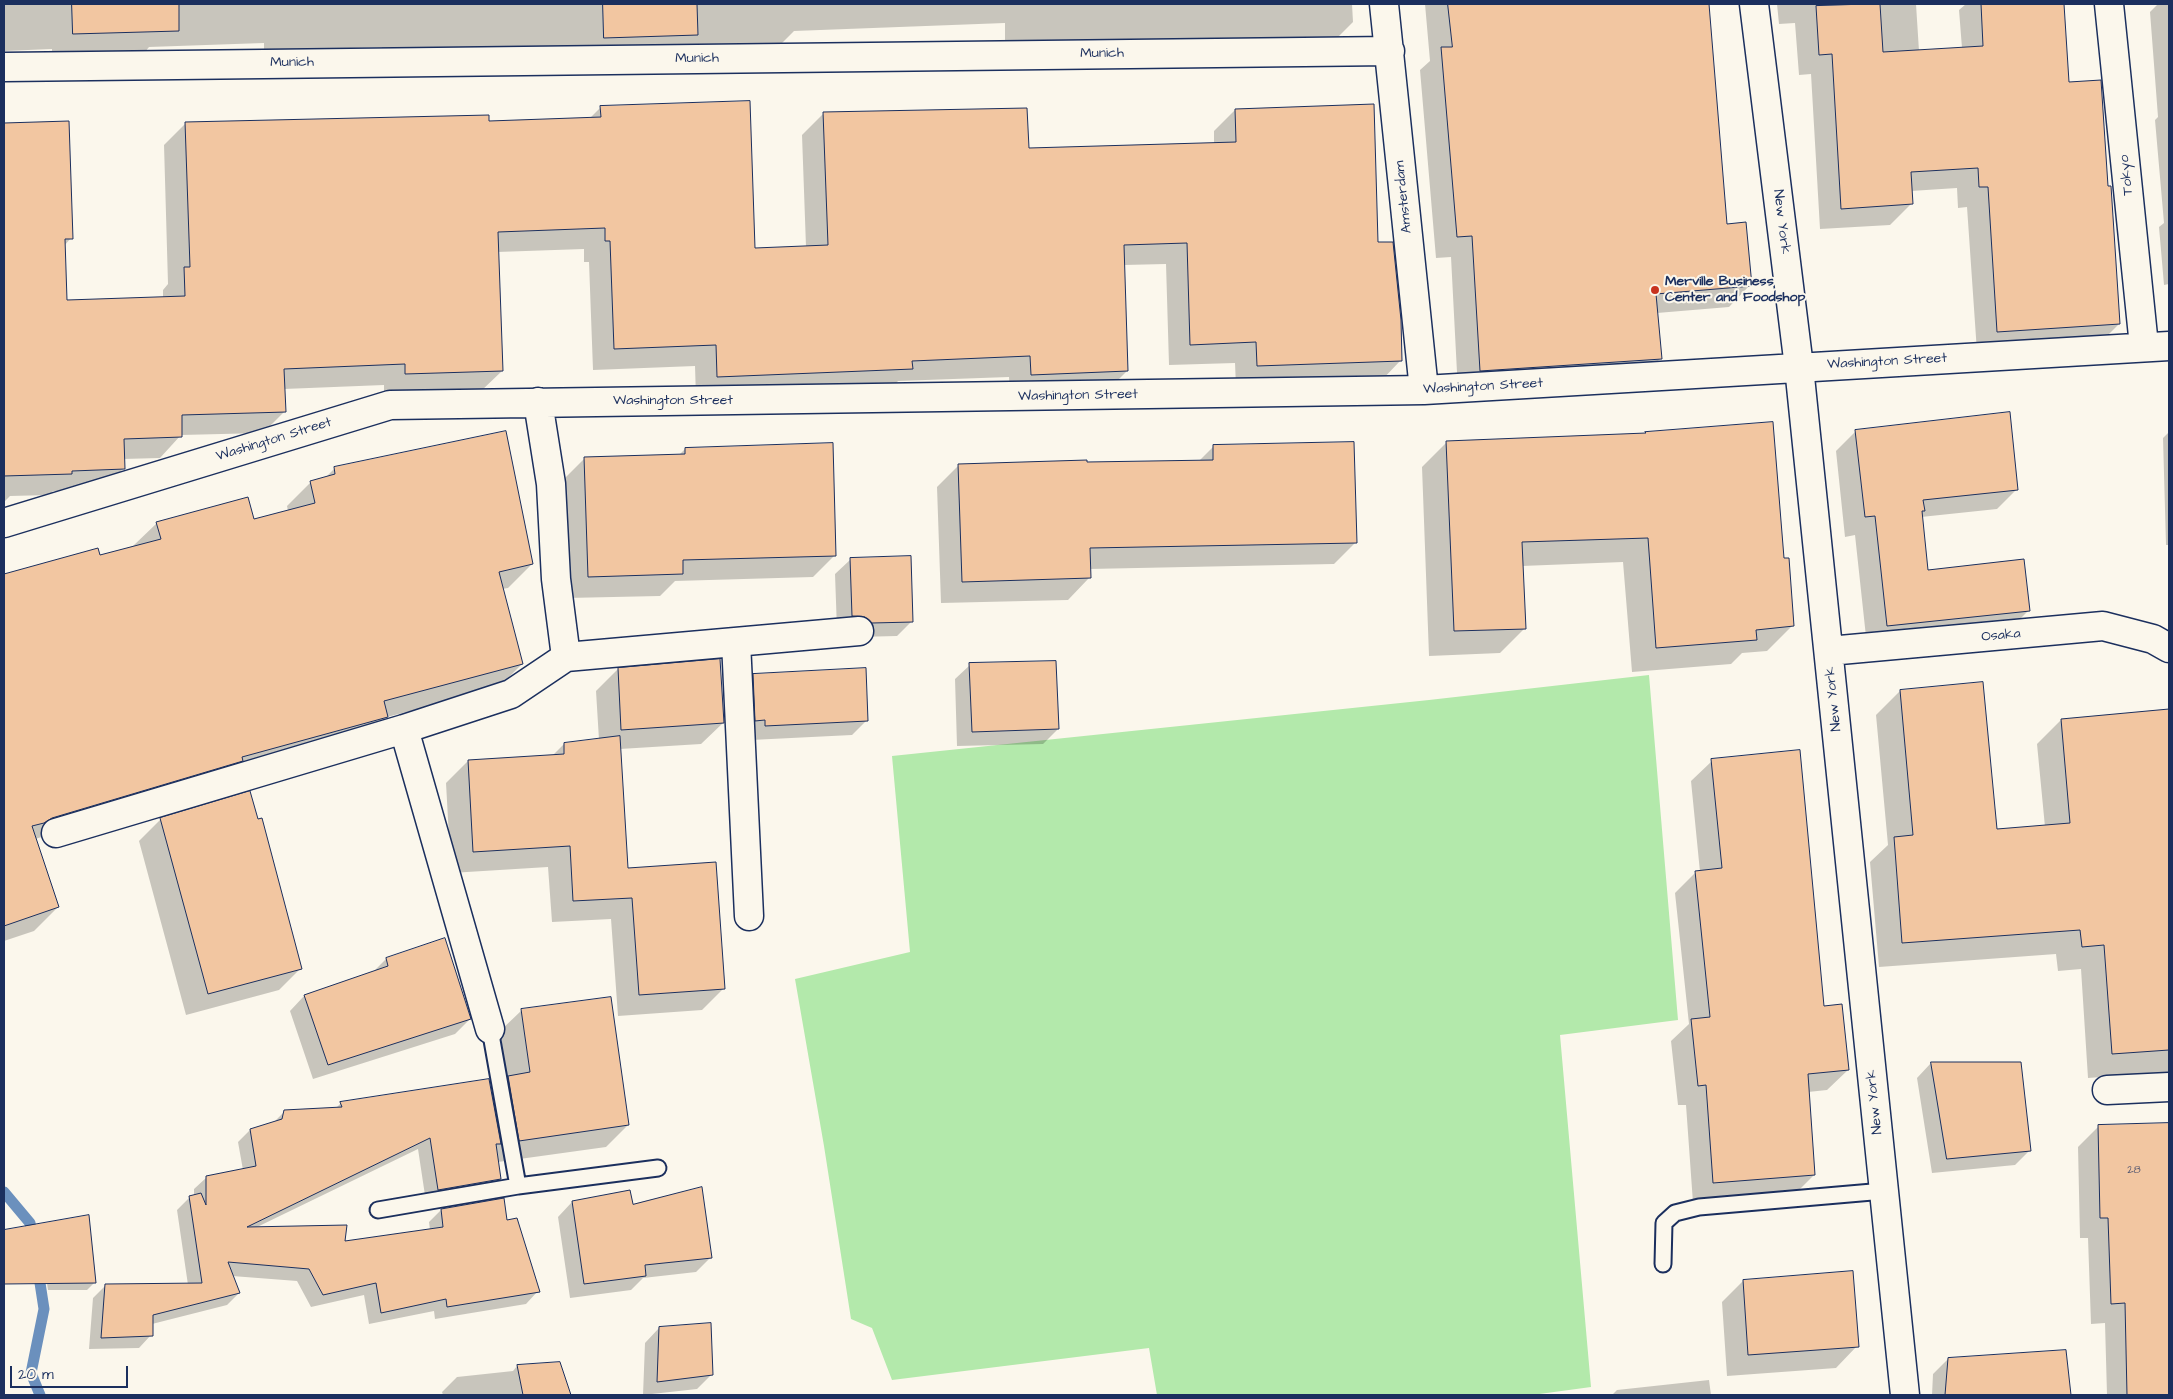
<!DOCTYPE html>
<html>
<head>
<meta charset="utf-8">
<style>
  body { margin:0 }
  #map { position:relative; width:2173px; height:1399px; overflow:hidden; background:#fbf7ec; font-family:"Architects Daughter",sans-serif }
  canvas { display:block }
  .frame { position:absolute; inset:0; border:5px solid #1b2f5e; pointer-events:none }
  .scale { position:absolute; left:10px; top:1366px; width:118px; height:22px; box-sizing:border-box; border:2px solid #1b2f5e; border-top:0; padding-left:6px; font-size:15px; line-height:18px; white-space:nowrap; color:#1b2f5e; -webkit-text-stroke:4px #fbf7ec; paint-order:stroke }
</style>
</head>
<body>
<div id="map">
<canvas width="2173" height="1399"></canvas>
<div class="frame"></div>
<div class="scale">20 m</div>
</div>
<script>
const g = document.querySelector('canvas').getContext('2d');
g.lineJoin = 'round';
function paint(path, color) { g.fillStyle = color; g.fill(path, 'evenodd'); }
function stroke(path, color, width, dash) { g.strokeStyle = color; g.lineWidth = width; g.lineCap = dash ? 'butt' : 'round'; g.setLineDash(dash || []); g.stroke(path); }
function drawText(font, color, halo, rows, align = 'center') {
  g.font = font + ' "Architects Daughter",sans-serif'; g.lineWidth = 4; g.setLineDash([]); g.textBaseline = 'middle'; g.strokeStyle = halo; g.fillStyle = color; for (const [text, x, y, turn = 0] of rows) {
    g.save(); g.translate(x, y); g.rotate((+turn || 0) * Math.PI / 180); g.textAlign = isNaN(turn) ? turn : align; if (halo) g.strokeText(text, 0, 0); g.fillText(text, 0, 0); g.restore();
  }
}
paint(new Path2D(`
  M 1649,675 L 1678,1020 L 1560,1035 L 1591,1387 L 1532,1395 L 1157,1395 L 1149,1348 L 892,1380 L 872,1328 L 851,1319 L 824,1146 L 795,979 L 910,952 L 892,756 L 1429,700 Z`), '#b3e9ab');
paint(new Path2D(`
  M 4,4 L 1352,4 L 1353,22 L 1331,44 L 1005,50 L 1005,23 L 794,31 L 780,45 L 382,52 L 382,47 L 264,51 L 264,43 L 149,47 L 145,52 L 52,55 L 52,49 L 4,51 Z
  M 1425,4 L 1706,4 L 1726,225 L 1750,285 L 1729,307 L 1657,313 L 1660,359 L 1639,380 L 1458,392 L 1451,257 L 1436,258 L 1420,70 L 1430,61 Z
  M 1777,4 L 1916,4 L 1919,51 L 1962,48 L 1959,10 L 1966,4 L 2063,4 L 2067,84 L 2107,188 L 2119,324 L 2098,345 L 1977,352 L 1967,207 L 1958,208 L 1957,188 L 1911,191 L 1911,204 L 1890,225 L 1820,229 L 1811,74 L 1799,75 L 1795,23 L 1779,24 Z
  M 2158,4 L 2169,4 L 2169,284 L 2164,285 L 2159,227 L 2164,223 L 2155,120 L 2158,117 L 2150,12 Z
  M 601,107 L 754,249 L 806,247 L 802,135 L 823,114 L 1028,149 L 1214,144 L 1214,131 L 1235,110 L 1377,243 L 1401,360 L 1380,382 L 1236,387 L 1235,363 L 1169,365 L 1166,264 L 1124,265 L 1127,371 L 1106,392 L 1010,396 L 1009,377 L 898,381 L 890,390 L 696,398 L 695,366 L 593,370 L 589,262 L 584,262 L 584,249 L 497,252 L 502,371 L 480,392 L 384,395 L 384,385 L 284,389 L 285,411 L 263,433 L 181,435 L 160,458 L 123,459 L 124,468 L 102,490 L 53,491 L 50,495 L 10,496 L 4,502 L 4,124 L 68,122 L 71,238 L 64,246 L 66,301 L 163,298 L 163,290 L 168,284 L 164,145 L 185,124 L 488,123 L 589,119 Z
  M 1856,431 L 2017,489 L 1997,509 L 1921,517 L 1927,571 L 2028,611 L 2008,631 L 1867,646 L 1855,535 L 1845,537 L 1836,451 Z
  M 2169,432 L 2169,545 L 2166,545 L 2163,438 Z
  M 1646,433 L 1783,560 L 1792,626 L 1767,651 L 1742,653 L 1731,664 L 1632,672 L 1623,562 L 1522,566 L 1525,628 L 1500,653 L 1429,656 L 1422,467 L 1447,442 L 1644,435 Z
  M 1214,446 L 1355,543 L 1334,564 L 1089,569 L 1089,578 L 1068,600 L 941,603 L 937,487 L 959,465 L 1198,462 Z
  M 685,449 L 835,555 L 813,577 L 675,581 L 660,596 L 567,598 L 563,480 L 585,458 L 679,455 Z
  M 335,468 L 532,564 L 508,588 L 502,589 L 522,664 L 498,688 L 387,717 L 363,741 L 35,839 L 58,907 L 34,931 L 4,941 L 4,575 L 98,550 L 99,557 L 133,546 L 157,523 L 253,520 L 288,511 L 287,506 L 311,482 L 324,479 Z
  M 850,560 L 912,621 L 897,636 L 857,637 L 837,630 L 835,574 Z
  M 719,660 L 723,723 L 701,744 L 620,749 L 627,870 L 724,988 L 702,1010 L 618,1016 L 611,919 L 552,922 L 548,867 L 451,873 L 446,783 L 468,761 L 552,756 L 564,744 L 599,740 L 596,691 L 618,669 Z
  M 970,665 L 1058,729 L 1043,744 L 957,746 L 955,679 Z
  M 754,675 L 867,720 L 852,735 L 751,740 L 739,690 Z
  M 1982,683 L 1996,830 L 2045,827 L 2037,744 L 2061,720 L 2169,710 L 2169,1072 L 2088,1078 L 2081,969 L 2058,971 L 2056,954 L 1879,967 L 1870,862 L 1888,845 L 1876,715 L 1900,691 Z
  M 1712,761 L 1823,1007 L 1848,1070 L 1827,1090 L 1808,1092 L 1814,1175 L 1794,1195 L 1693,1203 L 1686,1105 L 1678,1105 L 1671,1041 L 1689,1024 L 1675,893 L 1696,872 L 1700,872 L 1691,781 Z
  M 161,819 L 301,968 L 279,990 L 186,1015 L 139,841 Z
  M 386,959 L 470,1019 L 455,1034 L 313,1079 L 290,1011 L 304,996 L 373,972 Z
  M 522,1010 L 628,1125 L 606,1147 L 498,1162 L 500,1179 L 488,1191 L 426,1202 L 418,1149 L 255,1228 L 343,1242 L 430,1230 L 429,1222 L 441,1210 L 506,1222 L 538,1291 L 526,1304 L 435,1319 L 434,1311 L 369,1324 L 364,1295 L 311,1307 L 297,1281 L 232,1276 L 239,1293 L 227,1305 L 152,1324 L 151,1335 L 139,1348 L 89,1349 L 93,1298 L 106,1285 L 188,1285 L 177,1210 L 190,1197 L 194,1196 L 194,1189 L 207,1177 L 243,1170 L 238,1142 L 250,1130 L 273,1123 L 284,1112 L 335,1109 L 341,1103 L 491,1094 L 507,1079 L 500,1031 Z
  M 1931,1063 L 2030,1150 L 2015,1165 L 1932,1173 L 1917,1078 Z
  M 2169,1125 L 2169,1395 L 2107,1395 L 2105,1323 L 2091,1324 L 2088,1238 L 2080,1238 L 2078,1147 L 2099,1126 Z
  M 629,1191 L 632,1206 L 711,1257 L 696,1272 L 643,1278 L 631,1290 L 570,1298 L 558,1217 L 572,1202 Z
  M 39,1231 L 94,1283 L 87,1290 L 48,1290 Z
  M 1743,1281 L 1857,1346 L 1836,1368 L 1727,1376 L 1722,1302 Z
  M 659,1328 L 711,1375 L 697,1389 L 643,1395 L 645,1343 Z
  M 2065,1352 L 2070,1395 L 1932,1395 L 1933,1374 L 1948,1359 Z
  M 560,1363 L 569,1395 L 443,1395 L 442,1392 L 457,1377 L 513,1371 L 517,1366 Z
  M 1709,1380 L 1711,1395 L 1612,1395 L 1617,1390 Z`), '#0003');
stroke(new Path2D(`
  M 4,1192 L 30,1223 L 33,1240
  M 38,1270 L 44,1309 L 31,1373 L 40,1395`), '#6b90bd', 11);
const building = new Path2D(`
  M 72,4 L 179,4 L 179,31 L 73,34 Z
  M 603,4 L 697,4 L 698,35 L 604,38 Z
  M 1448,4 L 1709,4 L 1727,224 L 1746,222 L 1752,286 L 1656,294 L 1662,359 L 1480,371 L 1472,236 L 1457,237 L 1441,47 L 1452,47 Z
  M 1880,4 L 1883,52 L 1983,46 L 1981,4 L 2064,4 L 2069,82 L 2101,80 L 2108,186 L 2111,186 L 2120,324 L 1997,332 L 1988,187 L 1979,187 L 1978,168 L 1911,172 L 1913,204 L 1841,209 L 1832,54 L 1819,55 L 1816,6 Z
  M 750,101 L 755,248 L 828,245 L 823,112 L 1027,108 L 1029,148 L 1236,142 L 1235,109 L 1374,104 L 1378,242 L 1393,242 L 1401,320 L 1402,361 L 1257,366 L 1256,342 L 1190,345 L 1187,243 L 1124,245 L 1128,371 L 1031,375 L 1030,356 L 912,361 L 913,369 L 717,377 L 716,345 L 614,349 L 610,241 L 605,241 L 605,228 L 498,232 L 503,371 L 405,374 L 405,364 L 284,369 L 286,412 L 182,415 L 182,437 L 124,439 L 125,469 L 72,471 L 72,474 L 4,476 L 4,123 L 69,121 L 73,239 L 65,239 L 67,300 L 185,296 L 184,267 L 190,267 L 185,122 L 489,115 L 489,121 L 601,117 L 600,106 Z
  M 2010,412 L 2018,490 L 1923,500 L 1925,511 L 1922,511 L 1928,570 L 2024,559 L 2030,611 L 1887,626 L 1875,516 L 1865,517 L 1855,430 Z
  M 1773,422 L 1784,558 L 1789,558 L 1794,626 L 1756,630 L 1757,640 L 1656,648 L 1648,538 L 1522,542 L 1526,629 L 1454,631 L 1446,441 L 1646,433 L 1645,432 Z
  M 506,431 L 533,564 L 499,572 L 523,664 L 384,701 L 388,717 L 242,757 L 243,761 L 52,818 L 44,823 L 32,826 L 59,907 L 4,926 L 4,574 L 98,548 L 100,555 L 161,539 L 156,522 L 248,497 L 254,519 L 315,503 L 310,481 L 335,474 L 334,467 Z
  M 1354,442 L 1357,543 L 1090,548 L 1091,578 L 962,582 L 958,464 L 1087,460 L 1087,462 L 1213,460 L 1213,445 Z
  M 833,443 L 836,556 L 683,560 L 683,574 L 588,577 L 584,457 L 685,454 L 685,448 Z
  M 911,556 L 913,622 L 872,623 L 865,617 L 852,616 L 850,558 Z
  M 720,659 L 724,723 L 621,730 L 618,668 Z
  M 1056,661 L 1059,729 L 972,732 L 969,663 Z
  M 866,668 L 868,721 L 765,726 L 765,720 L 755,721 L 753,674 Z
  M 1983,682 L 1997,829 L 2070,823 L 2061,719 L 2169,709 L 2169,1050 L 2112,1054 L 2104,945 L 2082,947 L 2080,930 L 1902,943 L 1894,837 L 1913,835 L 1900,690 Z
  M 620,736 L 628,868 L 716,862 L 725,989 L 639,995 L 632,898 L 573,901 L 570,846 L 473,852 L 468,760 L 564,754 L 564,743 Z
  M 1800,750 L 1824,1006 L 1842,1004 L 1849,1070 L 1808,1074 L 1815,1175 L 1713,1183 L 1706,1085 L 1698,1086 L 1691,1019 L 1710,1017 L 1695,871 L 1722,868 L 1711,759 Z
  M 250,791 L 258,819 L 262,818 L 302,969 L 208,994 L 160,818 Z
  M 445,938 L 471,1019 L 328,1065 L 304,995 L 388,966 L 386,958 Z
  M 611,997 L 629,1125 L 519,1141 L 508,1076 L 530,1072 L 521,1009 Z
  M 1931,1062 L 2021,1062 L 2031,1151 L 1947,1159 Z
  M 489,1079 L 501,1144 L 496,1144 L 501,1179 L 438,1190 L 430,1138 L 247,1227 L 347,1225 L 345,1241 L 443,1227 L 441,1209 L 504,1198 L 507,1220 L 517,1218 L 540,1292 L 447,1307 L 446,1299 L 381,1313 L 376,1283 L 323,1295 L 309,1269 L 228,1262 L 240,1293 L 153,1315 L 153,1336 L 101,1338 L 105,1284 L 202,1283 L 189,1196 L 201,1193 L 206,1205 L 206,1176 L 256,1166 L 250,1129 L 282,1119 L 284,1110 L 342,1107 L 340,1102 Z
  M 2169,1123 L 2169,1395 L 2127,1395 L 2125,1303 L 2111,1304 L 2108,1218 L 2100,1218 L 2098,1125 Z
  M 702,1187 L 712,1258 L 645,1265 L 646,1276 L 584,1284 L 572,1201 L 630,1190 L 633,1204 Z
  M 89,1215 L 96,1283 L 4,1284 L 4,1230 Z
  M 1853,1271 L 1859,1347 L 1748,1355 L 1743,1280 Z
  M 711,1323 L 713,1375 L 657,1382 L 659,1327 Z
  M 2066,1350 L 2071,1395 L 1945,1395 L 1948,1358 Z
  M 560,1362 L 571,1395 L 523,1395 L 517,1365 Z`);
paint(building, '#f2c6a1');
stroke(building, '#1b2f5e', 1);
const service = new Path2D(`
  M 490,1029 L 518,1186
  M 378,1210 L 518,1186 L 658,1168
  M 1663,1264 L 1664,1223 L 1675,1213 L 1699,1207 L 1884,1191`);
const minor = new Path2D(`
  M 1384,4 L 1424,390
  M 1754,4 L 1799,367 L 1905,1395
  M 2109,4 L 2144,346
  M 4,67 L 1390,51
  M 538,402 L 551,484 L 556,579 L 566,657
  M 4,523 L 390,405 L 1424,390 L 2169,346
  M 736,642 L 749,916
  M 1829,651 L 2103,626 L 2153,639 L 2169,648
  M 404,729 L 490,1029
  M 56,833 L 404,729 L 511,694 L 566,657 L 859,631
  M 2107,1090 L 2169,1087`);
stroke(service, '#1b2f5e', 19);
stroke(minor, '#1b2f5e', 31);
stroke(service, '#fbf7ec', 15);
stroke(minor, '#fbf7ec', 28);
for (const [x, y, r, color] of [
  [1655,290,5,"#c8321e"]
]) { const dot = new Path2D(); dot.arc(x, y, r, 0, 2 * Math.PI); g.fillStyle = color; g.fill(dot); stroke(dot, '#fbf7ec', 2); }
drawText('11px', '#51556f', null, [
  ["28",2134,1171]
]);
drawText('14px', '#1b2f5e', '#fbf7ec', [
  ["Munich",1102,54,-1],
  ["Munich",697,59,-1],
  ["Munich",292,63,-1],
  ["Tokyo",2127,175,-96],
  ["Amsterdam",1404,197,-96],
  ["New York",1781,222,83],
  ["Washington Street",1887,362,-3],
  ["Washington Street",1483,387,-3],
  ["Washington Street",1078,396,-1],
  ["Washington Street",673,401],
  ["Washington Street",274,440,-17],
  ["Osaka",2001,636,-5],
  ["New York",1834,699,-96],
  ["New York",1875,1102,-96]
]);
drawText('bold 14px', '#1b2f5e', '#fbf7ec', [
  ["Merville Business",1665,282],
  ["Center and Foodshop",1665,298]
], 'left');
</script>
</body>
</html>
